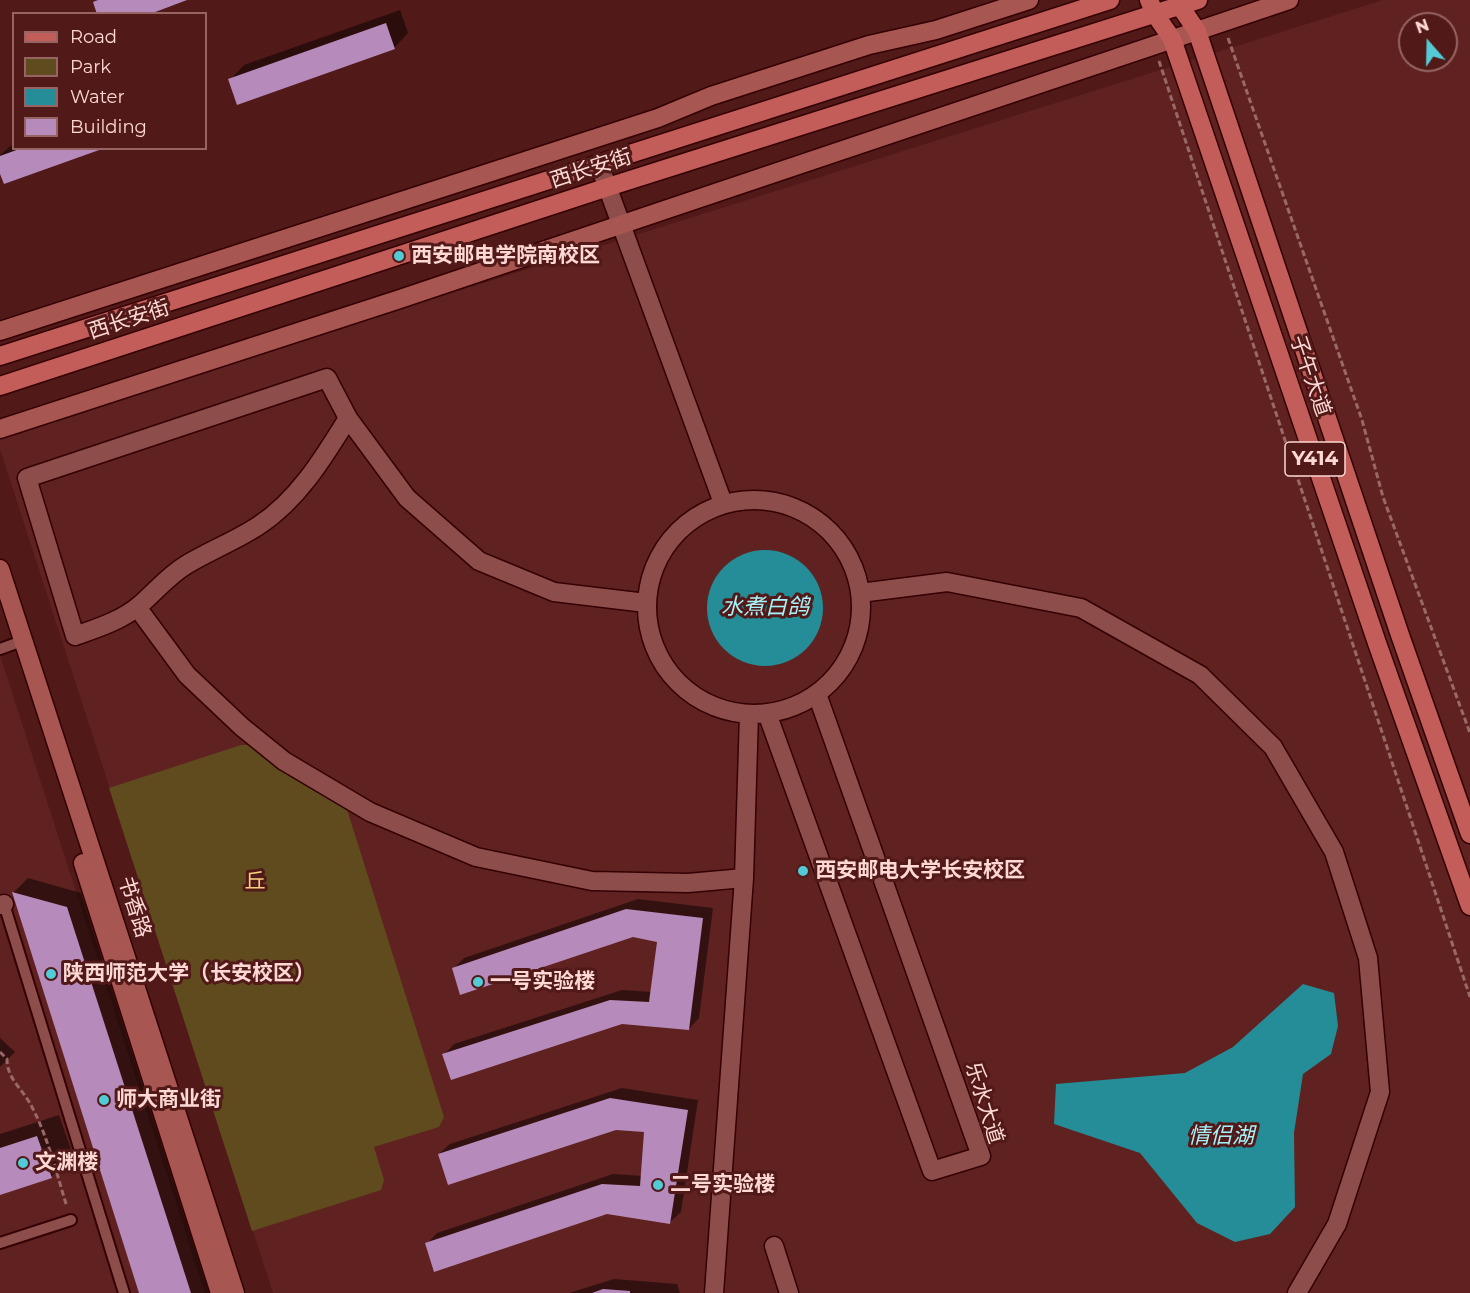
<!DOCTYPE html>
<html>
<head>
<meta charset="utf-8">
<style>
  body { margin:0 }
  #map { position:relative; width:1470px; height:1293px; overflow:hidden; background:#511918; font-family:Montserrat,sans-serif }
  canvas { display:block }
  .legend { position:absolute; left:12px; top:12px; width:195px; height:138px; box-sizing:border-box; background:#511918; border:2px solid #966563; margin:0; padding:8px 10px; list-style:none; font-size:18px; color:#fdd8d4 }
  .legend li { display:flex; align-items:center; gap:12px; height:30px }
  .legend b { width:30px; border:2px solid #966563 }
  .north { position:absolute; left:1398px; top:12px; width:60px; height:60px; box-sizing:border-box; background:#511918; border:2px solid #966563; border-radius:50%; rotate:340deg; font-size:16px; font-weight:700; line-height:24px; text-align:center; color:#fdd8d4 }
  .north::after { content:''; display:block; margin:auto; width:21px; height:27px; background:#52cbd7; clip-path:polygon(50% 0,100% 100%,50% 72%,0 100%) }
</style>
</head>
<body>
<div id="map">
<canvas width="1470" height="1293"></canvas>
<ul class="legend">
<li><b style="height:8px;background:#c25d59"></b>Road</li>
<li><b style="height:16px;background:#604b1f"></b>Park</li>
<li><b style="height:16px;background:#248d97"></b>Water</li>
<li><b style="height:16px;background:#b68aba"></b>Building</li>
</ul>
<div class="north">N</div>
</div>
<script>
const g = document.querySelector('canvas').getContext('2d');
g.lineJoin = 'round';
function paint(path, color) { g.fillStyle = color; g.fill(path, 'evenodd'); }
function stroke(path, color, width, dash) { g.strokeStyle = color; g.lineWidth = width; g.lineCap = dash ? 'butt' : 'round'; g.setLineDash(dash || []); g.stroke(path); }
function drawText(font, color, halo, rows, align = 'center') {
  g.font = font + ' Montserrat,"Noto Sans SC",sans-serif'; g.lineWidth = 6; g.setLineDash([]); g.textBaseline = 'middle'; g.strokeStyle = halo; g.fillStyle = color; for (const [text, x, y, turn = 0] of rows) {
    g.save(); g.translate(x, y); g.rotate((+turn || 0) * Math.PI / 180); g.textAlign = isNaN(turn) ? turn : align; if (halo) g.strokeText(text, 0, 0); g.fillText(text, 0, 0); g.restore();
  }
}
paint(new Path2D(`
  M 1383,0 L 1470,0 L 1470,1293 L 273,1293 L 0,449 L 0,435 ZM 1410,24 L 1446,24 L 1446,60 L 1410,60 Z
  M 0,655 L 205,1293 L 0,1293 Z`), '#602121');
paint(new Path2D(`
  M 241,745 L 264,745 L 344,800 L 444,1117 L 439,1127 L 374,1147 L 384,1180 L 381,1190 L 252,1231 L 109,788 Z`), '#604b1f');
paint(new Path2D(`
  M707 608a58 58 0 1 1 116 0a58 58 0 1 1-116 0Z
  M 1303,984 L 1334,993 L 1338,1026 L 1331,1054 L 1303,1074 L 1294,1133 L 1295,1207 L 1270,1234 L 1235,1242 L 1197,1223 L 1140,1153 L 1054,1124 L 1056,1084 L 1185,1073 L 1233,1047 Z`), '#248d97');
paint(new Path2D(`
  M 400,10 L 408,33 L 394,48 L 230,80 L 244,65 Z
  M 14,143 L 14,148 L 99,148 L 0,169 L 0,155 Z
  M 28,878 L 81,893 L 209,1293 L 141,1293 L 14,892 Z
  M 638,899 L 713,908 L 699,1018 L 689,1029 L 621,1023 L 444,1055 L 454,1044 L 622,990 L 652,992 L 659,941 L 633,935 L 453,969 L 464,958 Z
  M 0,1038 L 15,1052 L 0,1067 Z
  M 622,1088 L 698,1100 L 681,1212 L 670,1222 L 607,1213 L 427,1244 L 437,1233 L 613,1174 L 643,1176 L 646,1130 L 616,1128 L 439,1154 L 450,1144 Z
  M 59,1115 L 73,1155 L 51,1177 L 0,1193 L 0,1134 Z
  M 614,1279 L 677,1284 L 680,1293 L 569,1293 Z`), '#0007');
paint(new Path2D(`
  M 98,0 L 187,0 L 150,14 L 97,14 L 93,2 Z
  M 386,23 L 395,49 L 237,105 L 228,79 Z
  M 22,148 L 102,148 L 102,149 L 4,184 L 0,174 L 0,156 Z
  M 12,892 L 67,907 L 191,1293 L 139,1293 Z
  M 626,909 L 703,918 L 689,1030 L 622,1024 L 451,1080 L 442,1054 L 610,1000 L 649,1002 L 657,942 L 633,937 L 460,995 L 452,968 Z
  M 610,1098 L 688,1110 L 670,1224 L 607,1214 L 434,1272 L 425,1243 L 602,1184 L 640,1186 L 644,1132 L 616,1130 L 448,1185 L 438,1154 Z
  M 37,1136 L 52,1178 L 0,1195 L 0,1148 Z
  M 603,1289 L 630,1291 L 630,1293 L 592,1293 Z`), '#b68aba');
const lane = new Path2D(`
  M 0,649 L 25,640
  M 4,904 L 124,1293
  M 0,1243 L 71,1220`);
const street = new Path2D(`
  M 599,164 L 723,503
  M 348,418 C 324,457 298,500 258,526 C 235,541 209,551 186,565 C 168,576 156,591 141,604 C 123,620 98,628 75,636 L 27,478 L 327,378 L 348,418 L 407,498 L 479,561 L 554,592 L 646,603
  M647 607a107 107 0 1 1 214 0a107 107 0 1 1-214 0Z
  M 860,593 L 947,582 L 1081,608 L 1200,675 L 1273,747 L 1334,852 L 1368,958 L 1380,1092 L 1337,1224 L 1297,1293
  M 137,607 L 187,675 L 242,727 L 284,761 L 370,812 L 476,857 L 592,881 L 688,883 L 744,878
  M 767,713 L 932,1171 L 981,1156 L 817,694
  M 0,905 L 4,904
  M 774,1246 L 789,1293
  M 714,1293 L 744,878 L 749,714`);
const secondary = new Path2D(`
  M 0,331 L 658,118 L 711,96 L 869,45 L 936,30 L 1029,0
  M 0,429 L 400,299 L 1289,0
  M 0,569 L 235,1293
  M 83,863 L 220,1293`);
const primary = new Path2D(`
  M 1149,0 L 1155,14 L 1172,39 L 1377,643 L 1470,906
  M 1179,0 L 1180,6 L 1197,31 L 1400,635 L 1470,834
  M 0,356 L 1110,0
  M 0,386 L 608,187 L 1198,0`);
stroke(lane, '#340003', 14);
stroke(street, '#340003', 21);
stroke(secondary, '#340003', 21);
stroke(primary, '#340003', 21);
stroke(new Path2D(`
  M 1228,38 L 1362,420 L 1383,497 L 1470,733
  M 1159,61 L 1470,997
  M 0,1052 L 7,1059 C 7,1077 19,1086 28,1100 C 47,1132 56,1172 67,1207`), '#996967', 3, [6, 3]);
stroke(lane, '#8d4e4b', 10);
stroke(street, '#8d4e4b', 18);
stroke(secondary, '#a85652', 18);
stroke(primary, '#c25d59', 18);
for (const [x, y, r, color] of [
  [399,256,6,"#52cbd7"],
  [803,871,6,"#52cbd7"],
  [51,974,6,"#52cbd7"],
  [478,982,6,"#52cbd7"],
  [104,1100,6,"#52cbd7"],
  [23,1163,6,"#52cbd7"],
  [658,1185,6,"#52cbd7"]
]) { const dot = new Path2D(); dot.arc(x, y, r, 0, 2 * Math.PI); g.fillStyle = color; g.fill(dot); stroke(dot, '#511918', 2); }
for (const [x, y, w] of [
  [1315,459,60]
]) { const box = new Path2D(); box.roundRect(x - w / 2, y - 17, w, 34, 4.5); g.fillStyle = '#511918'; g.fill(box); stroke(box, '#fdd8d4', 1.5); }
drawText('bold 20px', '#fdd8d4', null, [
  ["Y414",1315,459]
]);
drawText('21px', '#fdd8d4', '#511918', [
  ["西长安街",591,169,-18],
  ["西长安街",129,320,-18],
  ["子午大道",1310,376,71],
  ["书香路",134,907,72],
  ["乐水大道",984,1103,73]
]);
drawText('bold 21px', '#fdd8d4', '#511918', [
  ["西安邮电学院南校区",411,256],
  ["西安邮电大学长安校区",815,871],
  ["陕西师范大学（长安校区）",63,974],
  ["一号实验楼",490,982],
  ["师大商业街",116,1100],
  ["文渊楼",35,1163],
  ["二号实验楼",670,1185]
], 'left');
drawText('21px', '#f6ce7d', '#511918', [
  ["丘",255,882]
]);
drawText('italic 22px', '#a7f1f8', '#511918', [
  ["水煮白鸽",765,608],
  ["情侣湖",1221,1137]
]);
</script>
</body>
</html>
